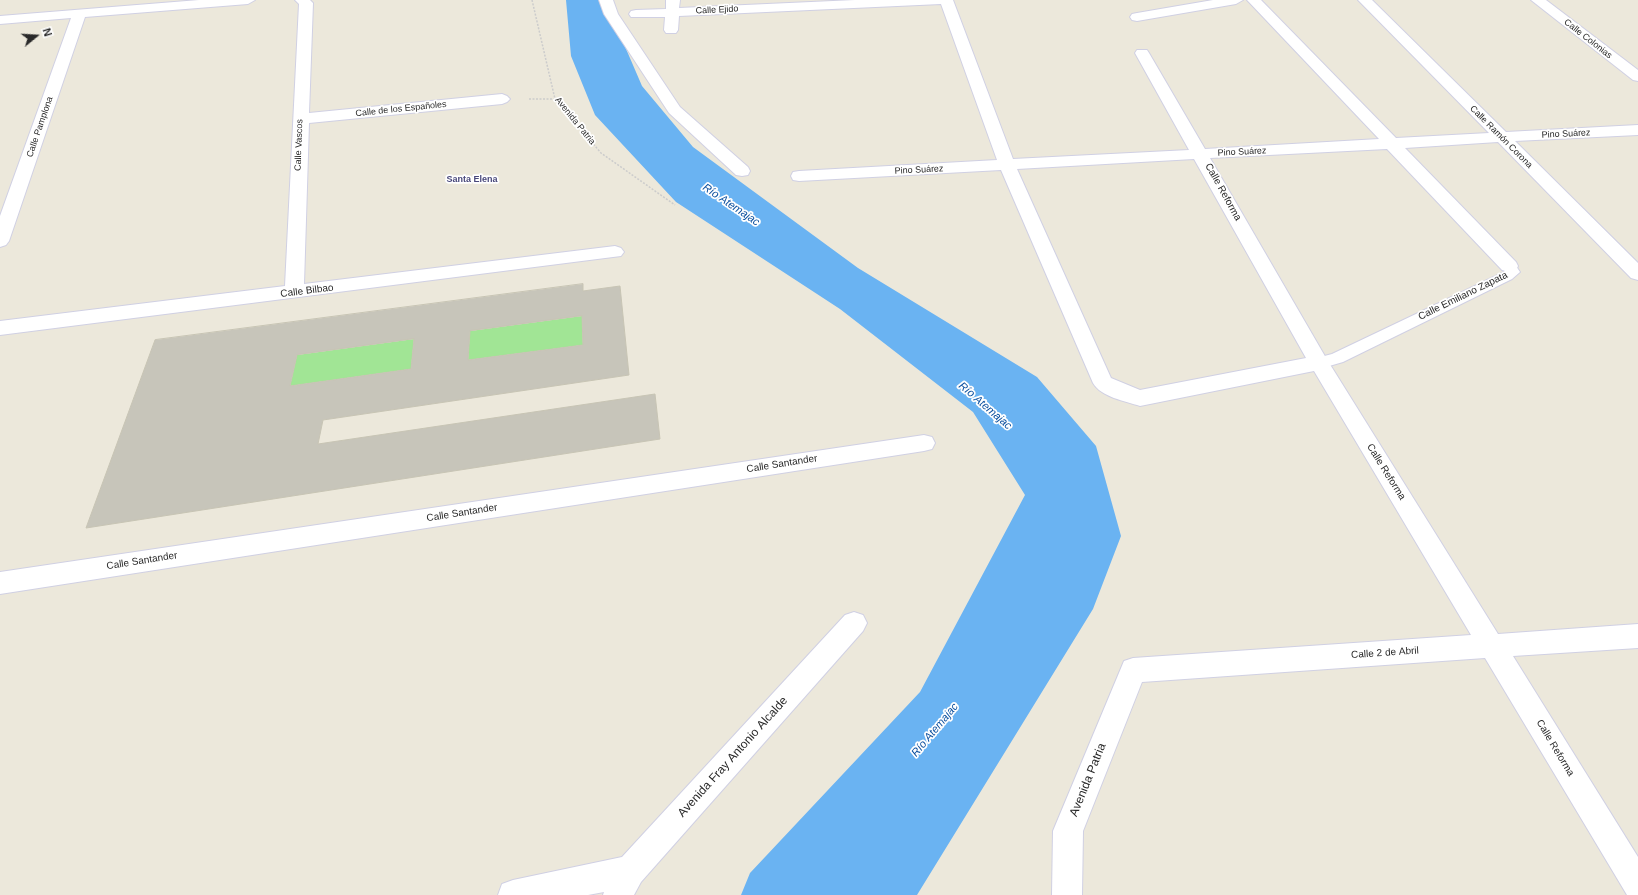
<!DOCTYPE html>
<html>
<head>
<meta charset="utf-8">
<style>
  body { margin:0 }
  #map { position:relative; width:1638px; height:895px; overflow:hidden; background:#ece8db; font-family:Helvetica,sans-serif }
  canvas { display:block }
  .north { position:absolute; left:16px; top:16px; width:40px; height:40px; -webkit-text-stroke:3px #fff; paint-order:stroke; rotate:72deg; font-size:11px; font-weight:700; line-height:16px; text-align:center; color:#292929 }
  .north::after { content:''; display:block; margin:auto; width:14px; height:18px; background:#292929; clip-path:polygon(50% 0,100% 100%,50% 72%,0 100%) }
</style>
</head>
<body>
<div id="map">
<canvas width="1638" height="895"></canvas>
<div class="north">N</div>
</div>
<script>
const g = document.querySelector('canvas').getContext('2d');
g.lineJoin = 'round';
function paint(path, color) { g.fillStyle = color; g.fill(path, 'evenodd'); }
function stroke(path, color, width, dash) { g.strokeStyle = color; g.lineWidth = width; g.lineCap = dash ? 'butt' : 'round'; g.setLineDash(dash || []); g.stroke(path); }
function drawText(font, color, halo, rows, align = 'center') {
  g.font = font + ' Helvetica,sans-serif'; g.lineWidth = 3.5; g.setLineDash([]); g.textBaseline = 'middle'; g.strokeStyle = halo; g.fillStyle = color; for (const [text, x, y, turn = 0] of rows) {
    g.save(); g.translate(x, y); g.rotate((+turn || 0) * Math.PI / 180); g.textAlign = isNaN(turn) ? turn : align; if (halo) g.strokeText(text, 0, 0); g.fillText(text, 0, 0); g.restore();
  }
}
paint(new Path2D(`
  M 582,316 L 583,345 L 468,360 L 470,331 Z
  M 414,339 L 411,369 L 290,386 L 297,355 Z`), '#a1e595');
paint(new Path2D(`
  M 566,0 L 605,0 L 642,86 L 693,147 L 858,268 L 1037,377 L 1096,446 L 1121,536 L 1093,609 L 917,895 L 741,895 L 750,873 L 920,692 L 1025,495 L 973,412 L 840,309 L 676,202 L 595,115 L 571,56 Z`), '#6ab3f2');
const building = new Path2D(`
  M 583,284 L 583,291 L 620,286 L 629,375 L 323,420 L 318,444 L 655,394 L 660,439 L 86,528 L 155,340 ZM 582,316 L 583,345 L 468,360 L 470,331 ZM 414,339 L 411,369 L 290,386 L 297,355 Z`);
paint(building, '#c7c5ba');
stroke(building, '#c7c4b4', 1);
const lane = new Path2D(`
  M 1509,261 L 1514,263 L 1520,272 L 1512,279 L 1343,362 L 1319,369 L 1313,367 L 1311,363 L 1313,359 L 1332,354 L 1502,273 L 1505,271 L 1502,266 L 1504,263 Z`);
const street = new Path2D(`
  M 199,0 L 255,0 L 248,4 L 85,17 L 9,241 L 6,245 L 0,247 L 0,216 L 71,18 L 0,24 L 0,16 Z
  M 295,0 L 310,0 L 313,3 L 309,113 L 502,94 L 507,96 L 510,99 L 507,102 L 502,104 L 309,123 L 304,284 L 615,246 L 621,248 L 624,252 L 621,256 L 0,335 L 0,321 L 285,286 L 299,4 Z
  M 599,0 L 613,0 L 618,14 L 680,107 L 748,167 L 750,171 L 748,175 L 742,176 L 736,175 L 669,113 L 604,14 Z
  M 666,0 L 680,0 L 679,8 L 855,0 L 953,0 L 1013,159 L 1189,150 L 1135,53 L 1137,50 L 1147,50 L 1149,53 L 1205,149 L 1379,139 L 1247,0 L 1261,0 L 1396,138 L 1489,133 L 1358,0 L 1372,0 L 1506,132 L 1638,125 L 1638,135 L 1515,141 L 1638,263 L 1638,280 L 1631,278 L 1498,142 L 1405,148 L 1516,262 L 1518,266 L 1516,270 L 1509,272 L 1502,270 L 1387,149 L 1210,158 L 1326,358 L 1498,634 L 1638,624 L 1638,648 L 1513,656 L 1638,857 L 1638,895 L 1627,895 L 1485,658 L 1142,682 L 1083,831 L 1082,895 L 1052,895 L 1053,831 L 1124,661 L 1133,658 L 1471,635 L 1314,371 L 1140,406 C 1125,401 1101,397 1093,383 L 1001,170 L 799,181 L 793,180 L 791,176 L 793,172 L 799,171 L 997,160 L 941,4 L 679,16 L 678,30 L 676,33 L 666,33 L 664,30 L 665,17 L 631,17 L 629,14 L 631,11 L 636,10 L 666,9 ZM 1194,159 L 1306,358 L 1140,390 L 1111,378 L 1017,169 Z
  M 1213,0 L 1243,0 L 1236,4 L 1137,21 L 1132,20 L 1130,17 L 1132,14 L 1137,13 Z
  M 1531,0 L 1546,0 L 1638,70 L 1638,81 L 1633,80 Z
  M 924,435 L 932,437 L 935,443 L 932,449 L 924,451 L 0,594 L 0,572 Z
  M 854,612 L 863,615 L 867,623 L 863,631 L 641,882 L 634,895 L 603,895 L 604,892 L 588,895 L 498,895 L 502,884 L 513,880 L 622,857 L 845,615 Z`);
stroke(lane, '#d0d0e3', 2);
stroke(street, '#d0d0e3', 2);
stroke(new Path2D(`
  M 532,0 L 555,99 L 601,153 L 675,205
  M 529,99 L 555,99`), '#ccc', 1.5, [2, 1.5]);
paint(lane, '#fff');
paint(street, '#fff');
drawText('9px', '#292929', '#fff', [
  ["Calle Ejido",717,10,-3],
  ["Calle Colonias",1588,39,38],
  ["Calle de los Españoles",401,109,-6],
  ["Avenida Patria",575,121,51],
  ["Calle Pamplona",40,127,-71],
  ["Pino Suárez",1566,134,-3],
  ["Calle Ramón Corona",1501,137,45],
  ["Calle Vascos",299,145,-88],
  ["Pino Suárez",1242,152,-3],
  ["Pino Suárez",919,170,-3]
]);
drawText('bold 9px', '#49487b', '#fff', [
  ["Santa Elena",472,180]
]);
drawText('10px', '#292929', '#fff', [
  ["Calle Reforma",1223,192,61],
  ["Calle Bilbao",307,291,-7],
  ["Calle Emiliano Zapata",1463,296,-26],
  ["Calle Santander",782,464,-9],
  ["Calle Reforma",1386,472,58],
  ["Calle Santander",462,513,-9],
  ["Calle Santander",142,561,-9],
  ["Calle 2 de Abril",1385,653,-4],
  ["Calle Reforma",1555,748,59]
]);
drawText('italic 11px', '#094e9e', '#fff', [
  ["Río Atemajac",731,205,34],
  ["Río Atemajac",985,406,41],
  ["Río Atemajac",935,730,-50]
]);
drawText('12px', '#292929', '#fff', [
  ["Avenida Fray Antonio Alcalde",733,757,-48],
  ["Avenida Patria",1088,780,-68]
]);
</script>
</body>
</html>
